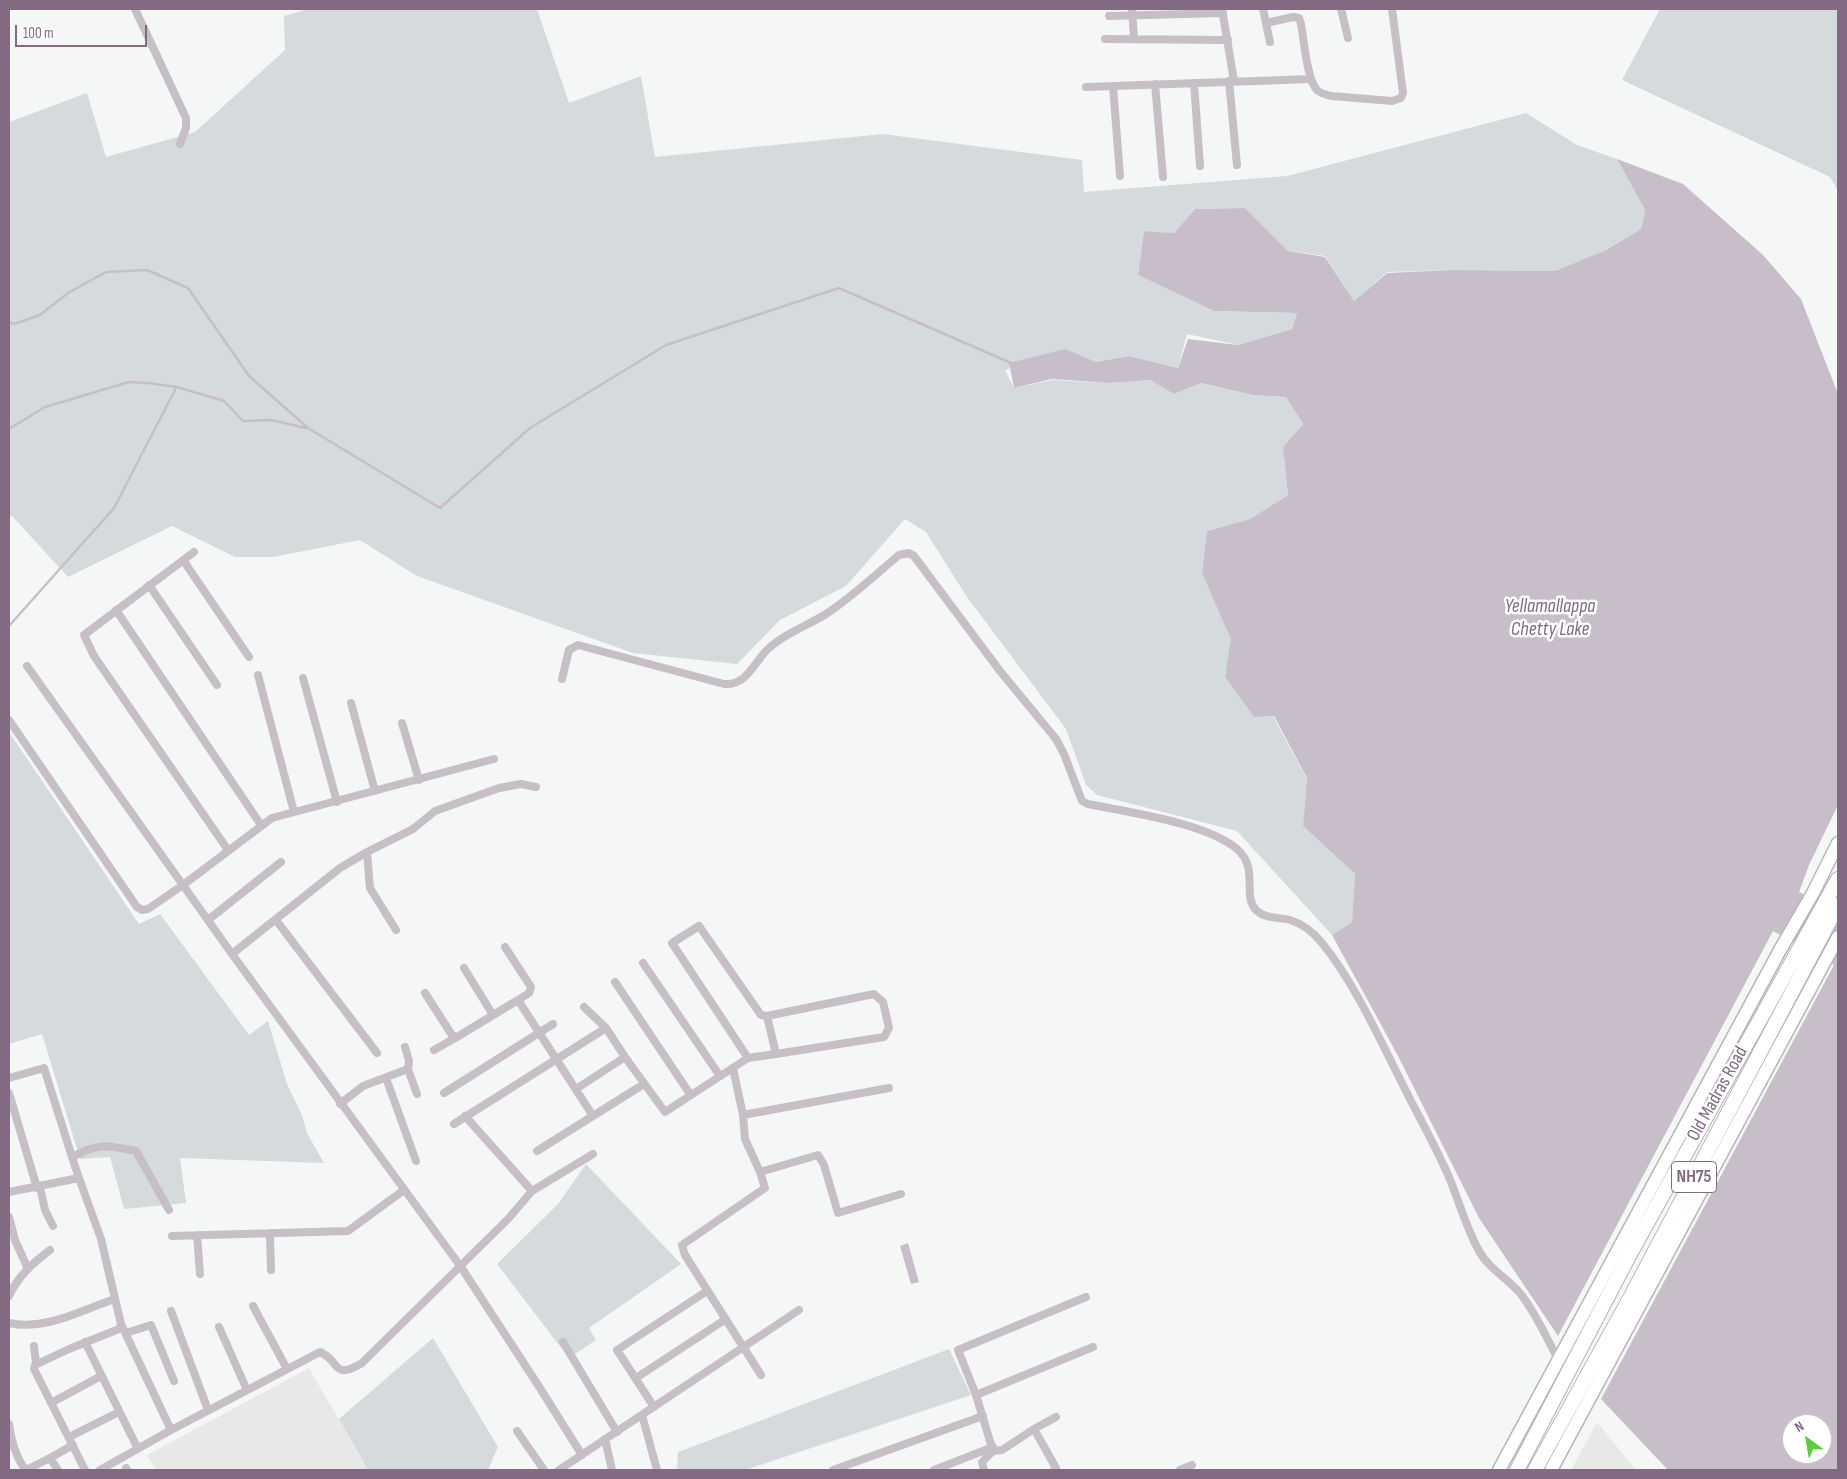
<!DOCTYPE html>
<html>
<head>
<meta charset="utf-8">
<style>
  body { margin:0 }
  #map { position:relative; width:1847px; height:1479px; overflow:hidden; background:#f5f7f6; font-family:"Sofia Sans Condensed",sans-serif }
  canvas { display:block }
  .frame { position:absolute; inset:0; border:10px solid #826a82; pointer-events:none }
  .north { position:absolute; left:1782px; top:1414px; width:50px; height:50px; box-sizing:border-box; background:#fff; border:1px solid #cdc3cd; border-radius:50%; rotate:328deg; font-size:14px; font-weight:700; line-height:20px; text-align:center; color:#826a82 }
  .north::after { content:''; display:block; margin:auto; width:18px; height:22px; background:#5ace3e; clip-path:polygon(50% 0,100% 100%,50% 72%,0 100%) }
  .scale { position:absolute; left:15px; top:25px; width:132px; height:22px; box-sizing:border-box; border:2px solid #826a82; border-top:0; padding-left:6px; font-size:15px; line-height:18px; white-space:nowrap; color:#826a82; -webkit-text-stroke:4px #fff; paint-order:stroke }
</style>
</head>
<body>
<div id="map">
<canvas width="1847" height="1479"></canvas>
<div class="frame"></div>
<div class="north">N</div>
<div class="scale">100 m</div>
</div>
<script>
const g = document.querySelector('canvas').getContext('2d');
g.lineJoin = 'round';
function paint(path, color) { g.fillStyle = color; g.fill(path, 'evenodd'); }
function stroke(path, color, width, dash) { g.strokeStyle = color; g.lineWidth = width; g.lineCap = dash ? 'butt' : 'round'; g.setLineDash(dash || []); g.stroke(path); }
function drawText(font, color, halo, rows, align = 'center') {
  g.font = font + ' "Sofia Sans Condensed",sans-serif'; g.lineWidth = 5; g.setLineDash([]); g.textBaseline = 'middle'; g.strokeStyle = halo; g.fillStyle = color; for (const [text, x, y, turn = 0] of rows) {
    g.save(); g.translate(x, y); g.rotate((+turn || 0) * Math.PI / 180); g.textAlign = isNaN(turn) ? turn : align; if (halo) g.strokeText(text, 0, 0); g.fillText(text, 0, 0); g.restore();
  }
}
paint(new Path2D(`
  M 309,1368 L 368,1470 L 156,1470 L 147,1455 Z
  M 1597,1422 L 1636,1470 L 1571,1470 Z`), '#e8e8e8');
paint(new Path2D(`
  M 309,9 L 537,9 L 569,103 L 641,76 L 655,157 L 883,134 L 1082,160 L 1084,192 L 1287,176 L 1526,113 L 1577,145 L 1617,159 L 1645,210 L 1641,229 L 1606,250 L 1555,271 L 1452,270 L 1387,272 L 1354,301 L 1325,256 L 1288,251 L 1245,208 L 1195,209 L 1174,233 L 1144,231 L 1138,275 L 1214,311 L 1297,313 L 1292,329 L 1238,345 L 1187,334 L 1178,368 L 1129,356 L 1096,362 L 1066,349 L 1005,370 L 1014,388 L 1052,380 L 1109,383 L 1150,380 L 1174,394 L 1201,383 L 1253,395 L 1286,397 L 1303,424 L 1283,447 L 1288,495 L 1250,519 L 1207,531 L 1202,573 L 1232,639 L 1225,677 L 1254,717 L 1273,716 L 1307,779 L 1303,826 L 1355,874 L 1352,922 L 1332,935 L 1237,831 L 1097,795 L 1086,785 L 1066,729 L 967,597 L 926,532 L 905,519 L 846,586 L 780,620 L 737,664 L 633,653 L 417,576 L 360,540 L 273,557 L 235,557 L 172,526 L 68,577 L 12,516 L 9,517 L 9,122 L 87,93 L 106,157 L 195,132 L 285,50 L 284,16 Z
  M 1660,9 L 1838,9 L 1838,191 L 1830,177 L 1622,80 Z
  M 9,732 L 139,924 L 160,914 L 249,1035 L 268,1021 L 287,1084 L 302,1115 L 307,1133 L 324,1163 L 180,1158 L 186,1203 L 124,1209 L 110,1157 L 80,1159 L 42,1034 L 9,1044 Z
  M 586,1164 L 681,1264 L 589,1328 L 596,1340 L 569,1358 L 497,1264 L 558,1204 Z
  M 433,1338 L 498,1447 L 488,1470 L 368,1470 L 339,1419 Z
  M 949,1349 L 971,1395 L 745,1470 L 677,1470 L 678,1452 Z`), '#d5dadc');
paint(new Path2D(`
  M 1617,159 L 1683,184 L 1763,255 L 1801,299 L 1838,394 L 1838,805 L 1809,865 L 1799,892 L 1838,912 L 1838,1470 L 1668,1470 L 1601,1399 L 1834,965 L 1773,931 L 1558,1336 L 1479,1218 L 1397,1054 L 1332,935 L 1352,922 L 1355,874 L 1303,826 L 1307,778 L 1274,716 L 1254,717 L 1225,677 L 1231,639 L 1202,573 L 1207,531 L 1250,519 L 1288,495 L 1283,447 L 1303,424 L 1286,397 L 1253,395 L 1201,383 L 1174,394 L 1150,380 L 1109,383 L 1052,379 L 1014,388 L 1009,363 L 1066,349 L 1096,362 L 1129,356 L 1178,368 L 1188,339 L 1238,345 L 1292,329 L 1297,313 L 1214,311 L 1138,275 L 1144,231 L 1174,233 L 1195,209 L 1245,208 L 1288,251 L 1325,257 L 1354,301 L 1387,273 L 1452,270 L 1555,271 L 1606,250 L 1641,229 L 1645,210 ZM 1792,1424 L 1822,1424 L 1822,1454 L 1792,1454 Z
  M 908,1243 L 919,1282 L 911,1284 L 900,1246 Z`), '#c7bec9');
stroke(new Path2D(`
  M 9,322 L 14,324 L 40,315 L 68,293 L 106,272 L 147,270 L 188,288 L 249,376 L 308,428 L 440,508 L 530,428 L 666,345 L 839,288 L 1011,363
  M 9,429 L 45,407 L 129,382 L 148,383 L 177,387 L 224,401 L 243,421 L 271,420 L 306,428
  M 9,626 L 114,508 L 176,388`), '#c7bec9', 2.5);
const primary = new Path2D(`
  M 1499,1470 L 1780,950 L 1813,893 L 1838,843
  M 1551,1470 L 1838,937`);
const highway = new Path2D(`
  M 1517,1470 L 1630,1254 L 1838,879
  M 1535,1470 L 1629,1300 L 1838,905`);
stroke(primary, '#bab3ba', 15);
stroke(highway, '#b7b1b7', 16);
stroke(new Path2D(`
  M 135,9 L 186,118 L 186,128 L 180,144
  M 1132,9 L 1134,39
  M 1222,9 L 1234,81
  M 1263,9 L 1270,42
  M 1341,9 L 1348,38
  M 1109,16 L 1223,13
  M 1266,23 L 1293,17 L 1299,18 L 1301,24 C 1304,40 1307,80 1317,90 C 1321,94 1327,95 1332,96 L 1392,101 L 1401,98 L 1403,93 L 1392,9
  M 1105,39 L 1228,40
  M 1229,81 L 1237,165
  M 1194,83 L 1200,166
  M 1155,84 L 1163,177
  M 1113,86 L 1120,176
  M 1086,87 L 1311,79
  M 194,552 L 84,635 L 94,656 L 228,850
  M 183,560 L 249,657
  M 149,585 L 217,685
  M 116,610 L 261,825
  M 27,666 L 232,954 L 461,1267 L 538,1385 L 582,1455
  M 258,675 L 294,812
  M 303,678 L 337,802
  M 562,679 L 569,650 L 578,645 L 724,684 C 746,686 753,664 767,650 C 783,634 807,626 826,614 C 852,597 875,575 899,555 L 909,553 L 914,556 L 1000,671 L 1056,739 L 1064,754 L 1082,801 L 1088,804 C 1128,812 1206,823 1237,849 C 1260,869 1241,896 1257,911 C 1266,919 1279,917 1290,920 C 1303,924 1314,933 1322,943 C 1354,982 1379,1038 1402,1083 C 1418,1116 1437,1148 1451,1182 C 1460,1205 1467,1229 1479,1251 C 1489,1269 1507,1278 1520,1293 C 1536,1313 1547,1339 1559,1361
  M 351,703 L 375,791
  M 9,720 L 137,907 L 142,910 L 148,909 L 183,885 L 272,818 L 494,759
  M 402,723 L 419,780
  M 367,852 L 370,888 L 396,930
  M 208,920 L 281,862
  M 276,920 L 377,1053
  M 505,947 L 531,987 L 529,993 L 518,1000 L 593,1116
  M 232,954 L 340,868 L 367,852 L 413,829 L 435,811 L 499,788 L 521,784 L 536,787
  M 643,963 L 720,1076
  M 464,968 L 493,1015
  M 615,982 L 690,1094
  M 425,993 L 450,1032 L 452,1035 L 457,1037 L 518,1000
  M 584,1007 L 606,1028 L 625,1057
  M 434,1050 L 457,1037
  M 748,1058 L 672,943 L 699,926 L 761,1015 L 767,1016 L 874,994 L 883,1002 L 889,1028 L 884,1037 L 776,1054 L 767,1016
  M 733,1068 L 743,1115 L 745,1139 L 760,1172
  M 408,1069 L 417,1094
  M 9,1078 L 44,1068 L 72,1157
  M 386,1078 L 416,1161
  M 576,1089 L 625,1057 L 665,1112 L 748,1058 L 776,1054
  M 9,1093 L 37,1188
  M 444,1093 L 553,1024
  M 340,1104 L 363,1086 L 408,1069 L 409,1061 L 405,1047
  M 743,1115 L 889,1088
  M 465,1116 L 532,1191
  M 454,1124 L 606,1028
  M 537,1151 L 644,1084
  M 79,1178 L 72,1157 C 98,1143 108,1145 136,1151 L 169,1210
  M 40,1187 L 45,1210 L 53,1226
  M 9,1192 L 79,1178 L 101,1239 L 121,1324 L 171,1430
  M 9,1217 L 15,1240 L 28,1269
  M 270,1233 L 271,1270
  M 197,1235 L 200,1274
  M 172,1236 L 348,1231 L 404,1190
  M 9,1296 C 18,1276 33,1263 50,1250
  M 253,1306 L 287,1369
  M 171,1311 L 208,1410
  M 9,1323 C 46,1331 81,1310 115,1299
  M 219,1327 L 247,1390
  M 126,1333 L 151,1325 L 174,1381
  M 85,1342 L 138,1449
  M 563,1342 L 617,1432
  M 34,1346 L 36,1363
  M 761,1375 L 685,1255 L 682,1245 L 765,1188 L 760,1172 L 818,1155 L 824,1165 L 838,1213 L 901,1194
  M 636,1378 L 726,1319
  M 976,1395 L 1093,1347
  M 51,1403 L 101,1376
  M 654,1407 L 617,1350 L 707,1291
  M 642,1415 L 657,1470
  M 9,1424 C 11,1441 15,1455 25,1470
  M 1034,1429 L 1056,1468 L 1054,1470
  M 517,1431 L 544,1470
  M 69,1437 L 119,1412
  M 605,1439 L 612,1470
  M 993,1451 L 976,1395 L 958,1350 L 1086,1297
  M 50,1458 L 73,1445
  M 126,1468 L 127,1470
  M 26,1470 L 50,1458 L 58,1470
  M 85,1470 L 34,1369 L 35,1365 L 69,1349 L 119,1329 L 121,1324
  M 100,1470 L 171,1430 L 320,1352 C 341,1361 332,1381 362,1363 L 508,1219 L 532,1191 L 593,1154
  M 559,1470 L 799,1310
  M 833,1470 L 983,1416
  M 934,1470 L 993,1447
  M 984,1470 L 982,1462 L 993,1451 L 1002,1450 L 1034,1429 L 1056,1417
  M 1180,1470 L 1192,1465`), '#c6bfc6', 8);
stroke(primary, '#fff', 12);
stroke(highway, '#fff', 14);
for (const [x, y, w] of [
  [1694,1177,45]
]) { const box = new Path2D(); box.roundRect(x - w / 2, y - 15.5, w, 31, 4); g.fillStyle = '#fff'; g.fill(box); stroke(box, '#826a82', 1); }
drawText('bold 18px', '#826a82', null, [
  ["NH75",1694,1177]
]);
drawText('19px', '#826a82', '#fff', [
  ["Old Madras Road",1718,1094,-61]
]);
drawText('italic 20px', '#806b85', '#fff', [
  ["Yellamallappa",1550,607],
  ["Chetty Lake",1550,630]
]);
</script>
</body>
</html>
